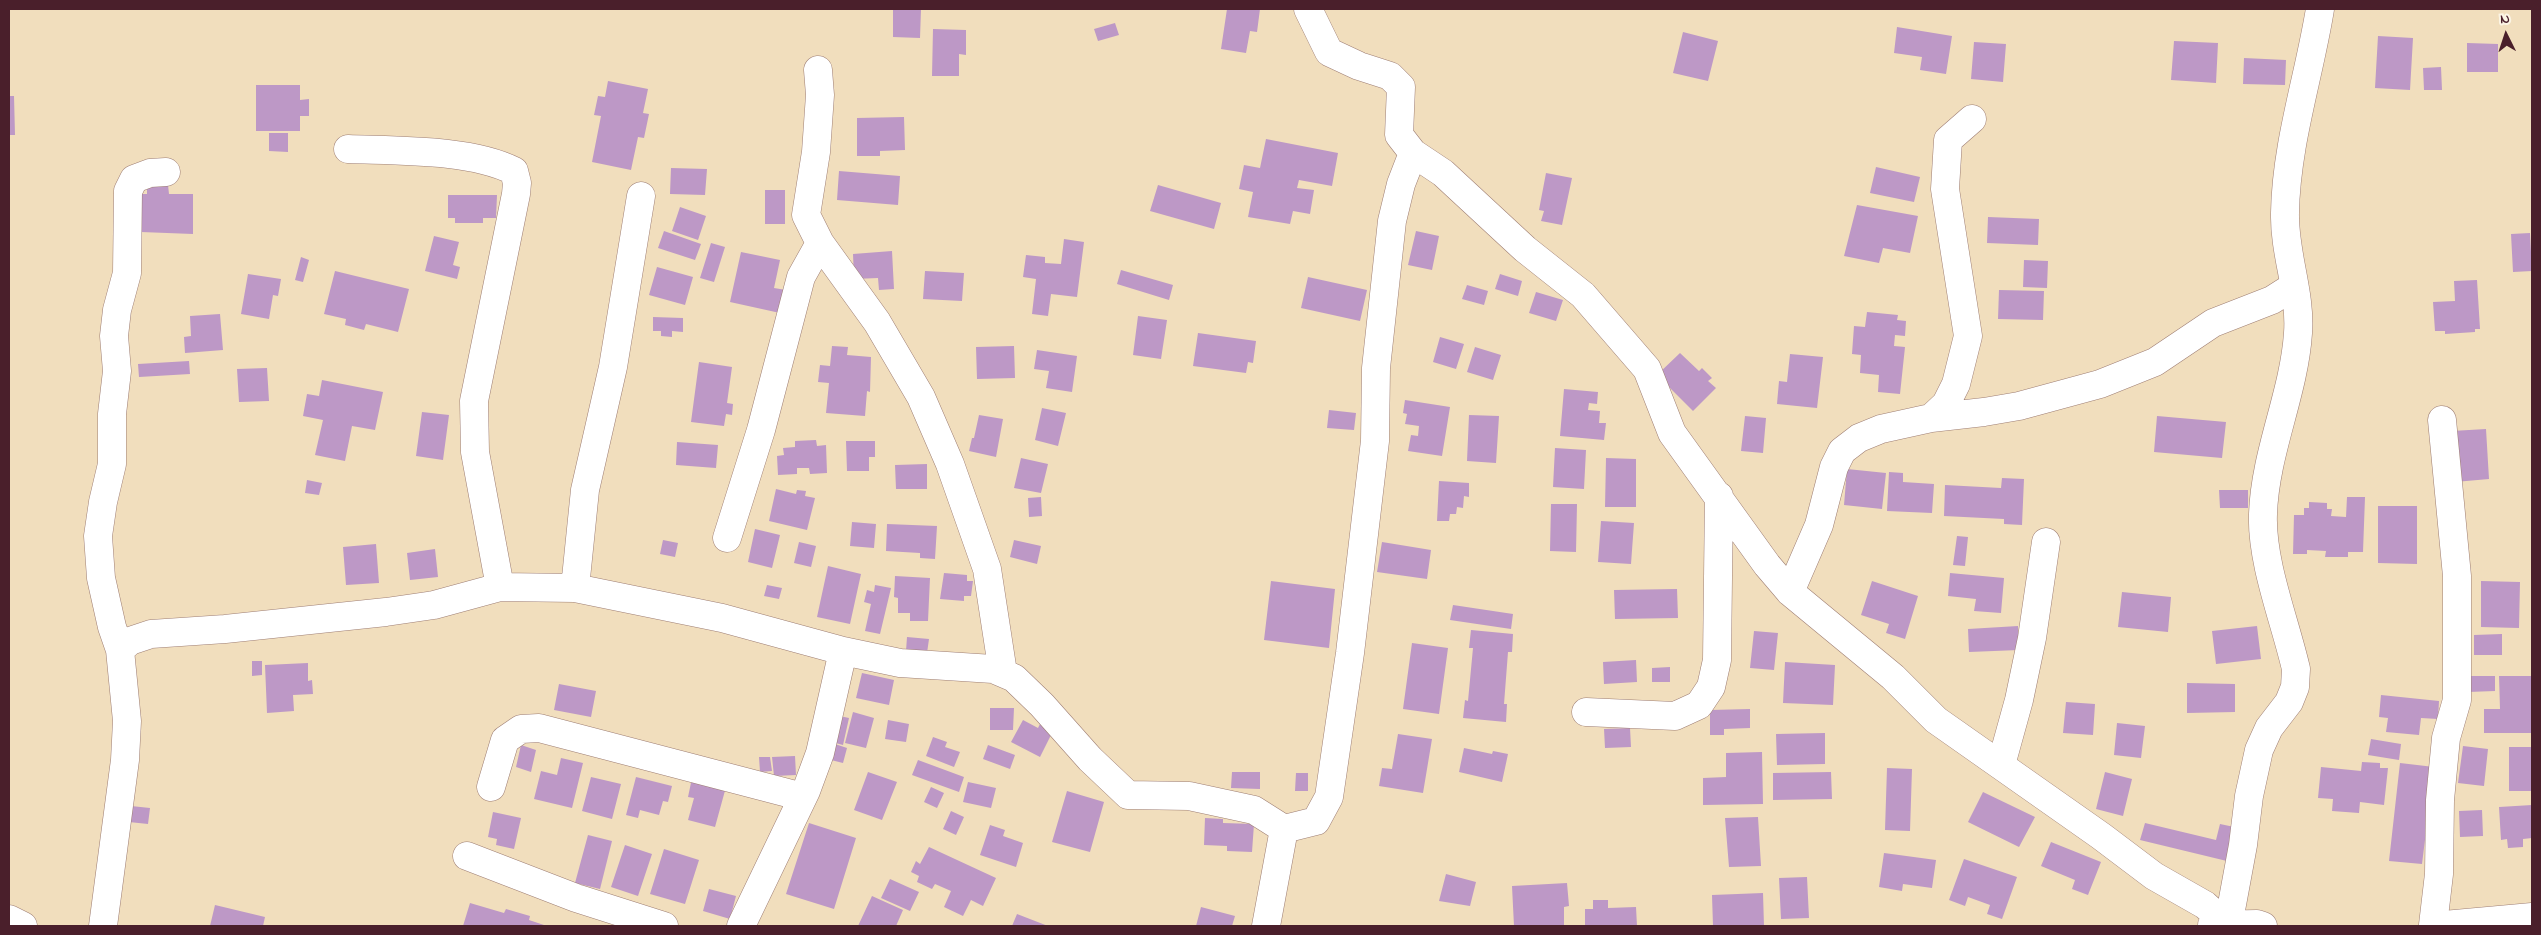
<!DOCTYPE html>
<html>
<head>
<meta charset="utf-8">
<style>
  body { margin:0 }
  #map { position:relative; width:2541px; height:935px; overflow:hidden; background:#f1debd; font-family:"Indie Flower",sans-serif }
  canvas { display:block }
  .frame { position:absolute; inset:0; border:10px solid #4a1f2b; pointer-events:none }
  .north { position:absolute; left:2481px; top:10px; width:50px; height:50px; -webkit-text-stroke:4px #fcf5e5; paint-order:stroke; rotate:356deg; font-size:14px; font-weight:700; line-height:20px; text-align:center; color:#4a1f2b }
  .north::after { content:''; display:block; margin:auto; width:18px; height:22px; background:#4a1f2b; clip-path:polygon(50% 0,100% 100%,50% 72%,0 100%) }
</style>
</head>
<body>
<div id="map">
<canvas width="2541" height="935"></canvas>
<div class="frame"></div>
<div class="north">N</div>
</div>
<script>
const g = document.querySelector('canvas').getContext('2d');
g.lineJoin = 'round';
function paint(path, color) { g.fillStyle = color; g.fill(path, 'evenodd'); }
function stroke(path, color, width, dash) { g.strokeStyle = color; g.lineWidth = width; g.lineCap = dash ? 'butt' : 'round'; g.setLineDash(dash || []); g.stroke(path); }
paint(new Path2D(`
  M 893,9 L 921,9 L 920,38 L 893,37 Z
  M 1227,9 L 1260,9 L 1257,32 L 1250,31 L 1246,53 L 1221,49 Z
  M 1115,23 L 1119,35 L 1098,41 L 1094,29 Z
  M 1897,27 L 1952,36 L 1946,74 L 1920,70 L 1922,57 L 1894,53 Z
  M 933,29 L 966,30 L 966,55 L 959,54 L 959,76 L 932,76 Z
  M 1683,32 L 1718,41 L 1708,81 L 1673,73 Z
  M 2378,36 L 2413,38 L 2410,90 L 2375,88 Z
  M 2174,41 L 2218,43 L 2216,83 L 2171,80 Z
  M 1974,42 L 2006,44 L 2003,82 L 1971,79 Z
  M 2467,43 L 2498,44 L 2498,72 L 2467,72 Z
  M 2244,58 L 2286,60 L 2285,85 L 2243,84 Z
  M 2441,67 L 2442,90 L 2424,90 L 2423,68 Z
  M 608,81 L 648,89 L 643,113 L 649,114 L 644,138 L 638,137 L 631,170 L 592,162 L 601,116 L 594,115 L 598,96 L 605,97 Z
  M 256,85 L 300,85 L 300,100 L 309,99 L 309,116 L 300,116 L 300,131 L 256,131 Z
  M 9,96 L 14,96 L 15,135 L 9,135 Z
  M 904,117 L 905,150 L 880,151 L 880,156 L 857,156 L 857,118 Z
  M 269,133 L 288,133 L 288,152 L 269,151 Z
  M 1266,139 L 1338,153 L 1332,186 L 1299,180 L 1297,188 L 1314,190 L 1310,214 L 1293,211 L 1290,224 L 1248,217 L 1253,192 L 1239,189 L 1244,165 L 1260,168 Z
  M 1876,167 L 1920,177 L 1914,202 L 1870,193 Z
  M 671,168 L 707,169 L 705,195 L 670,194 Z
  M 839,171 L 900,176 L 898,205 L 837,200 Z
  M 1546,173 L 1572,178 L 1562,225 L 1541,221 L 1544,211 L 1539,210 Z
  M 147,185 L 168,185 L 169,194 L 193,194 L 193,234 L 141,232 L 141,194 L 147,194 Z
  M 1158,185 L 1221,203 L 1214,229 L 1150,211 Z
  M 765,190 L 785,190 L 785,224 L 765,224 Z
  M 448,195 L 497,195 L 496,218 L 483,218 L 483,223 L 455,223 L 455,218 L 448,218 Z
  M 1857,205 L 1918,216 L 1910,253 L 1883,248 L 1879,263 L 1844,256 Z
  M 680,207 L 706,216 L 698,240 L 672,231 Z
  M 1988,217 L 2039,219 L 2038,245 L 1987,243 Z
  M 664,231 L 701,244 L 695,260 L 658,248 Z
  M 1416,231 L 1439,236 L 1432,270 L 1408,265 Z
  M 2530,233 L 2532,271 L 2513,272 L 2511,234 Z
  M 434,236 L 459,242 L 453,265 L 460,267 L 457,279 L 425,271 Z
  M 1064,239 L 1084,242 L 1077,297 L 1051,294 L 1048,316 L 1032,314 L 1036,279 L 1023,277 L 1026,255 L 1045,257 L 1045,263 L 1061,264 Z
  M 711,243 L 725,247 L 714,282 L 700,278 Z
  M 892,251 L 894,289 L 879,290 L 878,278 L 854,279 L 853,254 Z
  M 741,252 L 780,260 L 774,288 L 786,290 L 780,313 L 730,302 Z
  M 301,257 L 309,260 L 303,282 L 295,280 Z
  M 2024,260 L 2048,261 L 2047,288 L 2023,287 Z
  M 657,267 L 693,277 L 685,305 L 649,295 Z
  M 1121,270 L 1173,285 L 1169,300 L 1117,284 Z
  M 335,271 L 409,289 L 398,332 L 366,324 L 364,330 L 345,325 L 346,319 L 324,314 Z
  M 925,271 L 964,273 L 962,301 L 923,299 Z
  M 248,274 L 281,279 L 278,296 L 273,295 L 269,319 L 241,314 Z
  M 1500,274 L 1522,281 L 1518,296 L 1495,289 Z
  M 1308,277 L 1367,290 L 1360,321 L 1301,308 Z
  M 2477,280 L 2480,329 L 2475,329 L 2475,332 L 2445,334 L 2445,331 L 2435,331 L 2433,302 L 2455,301 L 2454,281 Z
  M 1467,285 L 1488,291 L 1484,305 L 1462,299 Z
  M 1999,290 L 2044,291 L 2043,320 L 1998,319 Z
  M 1536,292 L 1563,300 L 1556,321 L 1529,313 Z
  M 1867,312 L 1898,315 L 1897,320 L 1906,321 L 1905,336 L 1895,335 L 1894,346 L 1905,347 L 1900,394 L 1878,392 L 1879,375 L 1860,373 L 1861,355 L 1852,354 L 1854,326 L 1865,327 Z
  M 220,314 L 223,350 L 185,353 L 184,337 L 191,336 L 190,316 Z
  M 1138,316 L 1167,320 L 1161,359 L 1133,355 Z
  M 653,317 L 683,318 L 683,332 L 672,331 L 672,337 L 661,336 L 661,331 L 653,331 Z
  M 1198,333 L 1256,341 L 1253,363 L 1248,362 L 1246,373 L 1193,366 Z
  M 1440,337 L 1464,344 L 1456,369 L 1433,362 Z
  M 832,346 L 848,347 L 847,355 L 871,357 L 870,392 L 867,391 L 865,416 L 826,413 L 829,383 L 818,382 L 820,365 L 830,366 Z
  M 1014,346 L 1015,378 L 977,379 L 976,347 Z
  M 1475,347 L 1501,355 L 1493,380 L 1467,372 Z
  M 1037,350 L 1077,356 L 1072,392 L 1046,388 L 1049,371 L 1034,369 Z
  M 1680,353 L 1699,371 L 1702,368 L 1712,378 L 1708,381 L 1716,388 L 1693,411 L 1657,375 Z
  M 1790,354 L 1823,357 L 1817,408 L 1777,404 L 1779,381 L 1787,382 Z
  M 189,361 L 190,374 L 139,377 L 138,364 Z
  M 699,362 L 732,367 L 727,403 L 733,404 L 732,415 L 726,414 L 724,426 L 691,422 Z
  M 267,368 L 269,401 L 239,402 L 237,369 Z
  M 322,380 L 383,392 L 375,430 L 352,426 L 345,461 L 315,455 L 323,420 L 303,416 L 307,394 L 319,396 Z
  M 1564,389 L 1598,392 L 1597,404 L 1589,403 L 1588,410 L 1600,411 L 1599,423 L 1606,423 L 1604,440 L 1560,436 Z
  M 1405,400 L 1450,407 L 1442,456 L 1408,451 L 1411,435 L 1418,436 L 1419,426 L 1405,424 L 1407,414 L 1403,413 Z
  M 1042,408 L 1066,413 L 1058,446 L 1035,440 Z
  M 1329,410 L 1356,413 L 1354,430 L 1327,428 Z
  M 422,412 L 449,415 L 443,460 L 416,456 Z
  M 979,415 L 1003,419 L 996,457 L 969,451 L 972,438 L 974,438 Z
  M 1469,415 L 1499,416 L 1496,463 L 1467,461 Z
  M 1745,416 L 1766,418 L 1763,453 L 1741,451 Z
  M 2157,416 L 2226,422 L 2222,458 L 2154,452 Z
  M 2486,429 L 2489,479 L 2455,482 L 2452,431 Z
  M 816,440 L 817,446 L 826,445 L 827,473 L 810,474 L 809,468 L 797,468 L 797,474 L 778,475 L 777,456 L 784,455 L 783,448 L 795,447 L 795,441 Z
  M 846,441 L 875,441 L 875,457 L 869,457 L 869,471 L 847,471 Z
  M 677,442 L 718,445 L 716,468 L 676,465 Z
  M 1555,448 L 1586,450 L 1584,489 L 1553,487 Z
  M 1021,458 L 1048,464 L 1041,493 L 1014,488 Z
  M 1606,458 L 1636,459 L 1636,507 L 1605,507 Z
  M 927,464 L 927,489 L 896,489 L 895,465 Z
  M 1847,469 L 1886,473 L 1882,509 L 1844,505 Z
  M 1889,472 L 1903,473 L 1903,482 L 1934,484 L 1932,513 L 1887,511 Z
  M 2002,478 L 2024,479 L 2022,525 L 2004,524 L 2004,519 L 1944,516 L 1945,485 L 2001,488 Z
  M 307,480 L 322,483 L 319,495 L 305,493 Z
  M 1439,481 L 1469,483 L 1469,497 L 1464,496 L 1463,508 L 1457,507 L 1456,514 L 1450,514 L 1449,521 L 1437,521 Z
  M 776,489 L 796,494 L 797,490 L 806,491 L 805,496 L 815,498 L 807,530 L 769,521 Z
  M 2219,490 L 2248,490 L 2248,508 L 2220,508 Z
  M 1041,497 L 1042,516 L 1029,517 L 1028,498 Z
  M 2347,497 L 2365,497 L 2363,552 L 2348,552 L 2348,557 L 2325,557 L 2326,551 L 2307,550 L 2307,554 L 2293,554 L 2294,515 L 2304,515 L 2304,508 L 2309,508 L 2309,502 L 2327,503 L 2327,509 L 2332,509 L 2331,516 L 2346,517 Z
  M 1551,504 L 1577,504 L 1576,552 L 1550,551 Z
  M 2378,506 L 2417,506 L 2417,564 L 2378,563 Z
  M 1601,521 L 1634,523 L 1631,564 L 1598,562 Z
  M 852,522 L 876,524 L 874,548 L 850,546 Z
  M 887,524 L 937,526 L 935,559 L 920,558 L 920,553 L 886,551 Z
  M 755,529 L 780,535 L 772,568 L 748,562 Z
  M 1957,536 L 1968,537 L 1965,566 L 1953,565 Z
  M 663,540 L 678,543 L 675,557 L 660,554 Z
  M 1014,540 L 1041,546 L 1037,564 L 1010,557 Z
  M 799,542 L 816,546 L 811,567 L 794,563 Z
  M 1382,542 L 1431,550 L 1427,579 L 1377,572 Z
  M 376,544 L 379,583 L 346,585 L 343,547 Z
  M 435,549 L 438,577 L 410,580 L 407,553 Z
  M 828,566 L 861,574 L 850,624 L 817,617 Z
  M 944,573 L 967,575 L 967,581 L 973,581 L 971,596 L 964,596 L 964,601 L 940,599 Z
  M 1950,573 L 2004,578 L 2001,613 L 1974,611 L 1976,599 L 1948,596 Z
  M 895,576 L 930,578 L 928,621 L 910,621 L 910,613 L 898,613 L 898,598 L 894,597 Z
  M 1271,581 L 1335,589 L 1329,648 L 1264,640 Z
  M 1872,581 L 1918,596 L 1905,639 L 1886,633 L 1889,624 L 1861,615 Z
  M 2481,581 L 2520,582 L 2519,628 L 2481,627 Z
  M 767,585 L 782,588 L 779,599 L 764,596 Z
  M 875,585 L 891,588 L 880,634 L 865,631 L 871,604 L 864,602 L 867,590 L 874,592 Z
  M 1677,589 L 1678,618 L 1615,619 L 1614,590 Z
  M 2122,592 L 2171,597 L 2168,632 L 2118,627 Z
  M 1453,605 L 1513,614 L 1511,629 L 1450,620 Z
  M 2018,626 L 2019,650 L 1969,652 L 1968,629 Z
  M 2257,626 L 2261,659 L 2216,664 L 2212,631 Z
  M 1471,630 L 1513,634 L 1512,652 L 1508,652 L 1504,704 L 1507,704 L 1506,722 L 1463,718 L 1465,700 L 1468,701 L 1473,648 L 1469,648 Z
  M 1754,631 L 1778,633 L 1774,670 L 1750,668 Z
  M 2502,634 L 2502,655 L 2474,655 L 2474,635 Z
  M 907,637 L 929,639 L 927,653 L 906,651 Z
  M 1412,643 L 1448,648 L 1439,714 L 1403,709 Z
  M 1636,660 L 1637,682 L 1604,684 L 1603,662 Z
  M 252,661 L 262,661 L 262,675 L 252,676 Z
  M 1785,662 L 1835,665 L 1833,705 L 1783,703 Z
  M 308,663 L 308,681 L 312,680 L 313,694 L 293,695 L 294,711 L 267,713 L 265,665 Z
  M 1670,667 L 1670,682 L 1652,682 L 1652,668 Z
  M 862,673 L 894,680 L 889,705 L 856,698 Z
  M 2468,676 L 2495,676 L 2495,691 L 2468,692 Z
  M 2499,676 L 2532,676 L 2532,733 L 2484,733 L 2484,709 L 2500,709 Z
  M 2187,683 L 2235,684 L 2235,712 L 2187,713 Z
  M 559,684 L 596,691 L 591,717 L 554,710 Z
  M 2381,695 L 2439,701 L 2438,719 L 2421,718 L 2419,735 L 2386,732 L 2388,718 L 2379,717 Z
  M 2066,702 L 2095,704 L 2093,735 L 2063,733 Z
  M 990,708 L 1014,708 L 1013,730 L 990,730 Z
  M 1750,709 L 1750,728 L 1724,729 L 1724,735 L 1710,735 L 1710,710 Z
  M 853,712 L 874,718 L 866,748 L 845,743 Z
  M 835,715 L 849,718 L 843,745 L 828,741 Z
  M 888,720 L 909,724 L 906,742 L 885,739 Z
  M 1023,720 L 1038,728 L 1040,724 L 1053,731 L 1040,757 L 1011,742 Z
  M 2117,723 L 2145,726 L 2141,758 L 2114,755 Z
  M 1630,728 L 1631,747 L 1605,748 L 1604,729 Z
  M 1825,733 L 1825,764 L 1777,765 L 1776,734 Z
  M 1398,734 L 1432,739 L 1423,793 L 1379,786 L 1382,768 L 1392,769 Z
  M 933,737 L 947,742 L 945,747 L 960,752 L 954,767 L 926,756 Z
  M 2371,739 L 2401,744 L 2399,760 L 2368,755 Z
  M 835,744 L 847,748 L 843,763 L 831,760 Z
  M 521,745 L 536,750 L 531,772 L 516,767 Z
  M 988,745 L 1015,755 L 1010,769 L 983,759 Z
  M 2463,746 L 2488,749 L 2484,786 L 2458,783 Z
  M 2509,747 L 2532,747 L 2532,791 L 2509,791 Z
  M 1464,748 L 1492,754 L 1493,751 L 1508,754 L 1502,782 L 1459,772 Z
  M 1762,752 L 1763,804 L 1703,805 L 1703,778 L 1726,777 L 1726,753 Z
  M 795,756 L 796,775 L 774,776 L 772,757 Z
  M 759,757 L 770,757 L 772,771 L 760,772 Z
  M 561,758 L 583,763 L 572,808 L 534,799 L 541,771 L 557,775 Z
  M 918,760 L 964,777 L 959,792 L 912,775 Z
  M 2362,762 L 2380,763 L 2380,768 L 2388,768 L 2384,805 L 2360,802 L 2359,813 L 2332,811 L 2333,799 L 2318,798 L 2321,767 L 2361,771 Z
  M 2400,763 L 2434,767 L 2422,864 L 2389,861 Z
  M 1887,768 L 1912,769 L 1910,831 L 1885,830 Z
  M 868,772 L 897,782 L 882,820 L 854,810 Z
  M 1232,772 L 1260,772 L 1260,789 L 1231,788 Z
  M 1831,772 L 1832,799 L 1773,800 L 1773,773 Z
  M 2105,772 L 2132,779 L 2123,816 L 2096,809 Z
  M 1296,773 L 1308,773 L 1308,791 L 1295,791 Z
  M 591,777 L 621,784 L 612,819 L 582,811 Z
  M 636,777 L 672,786 L 668,802 L 663,801 L 659,815 L 640,810 L 638,818 L 626,815 Z
  M 692,778 L 726,787 L 715,827 L 688,820 L 694,798 L 688,797 Z
  M 968,782 L 996,788 L 991,808 L 963,802 Z
  M 931,787 L 944,793 L 937,808 L 924,802 Z
  M 1067,791 L 1104,802 L 1090,852 L 1052,842 Z
  M 1983,792 L 2035,817 L 2019,847 L 1968,822 Z
  M 2532,805 L 2532,838 L 2523,839 L 2523,847 L 2508,848 L 2507,839 L 2501,840 L 2499,807 Z
  M 131,806 L 150,808 L 148,824 L 129,822 Z
  M 2482,810 L 2483,836 L 2460,837 L 2459,811 Z
  M 951,811 L 964,817 L 956,835 L 943,829 Z
  M 493,812 L 521,818 L 514,849 L 496,845 L 497,839 L 488,837 Z
  M 1758,817 L 1761,866 L 1729,867 L 1725,818 Z
  M 1205,818 L 1223,819 L 1223,823 L 1254,824 L 1252,852 L 1227,851 L 1227,846 L 1204,845 Z
  M 809,823 L 856,838 L 834,909 L 786,894 Z
  M 2145,823 L 2216,840 L 2220,824 L 2239,828 L 2231,862 L 2140,840 Z
  M 990,825 L 1005,830 L 1003,836 L 1023,843 L 1016,867 L 980,855 Z
  M 588,835 L 612,841 L 600,889 L 575,883 Z
  M 2051,842 L 2101,862 L 2088,895 L 2072,889 L 2075,880 L 2041,866 Z
  M 625,845 L 652,854 L 638,896 L 611,887 Z
  M 929,847 L 996,878 L 983,906 L 971,900 L 963,916 L 944,907 L 951,891 L 935,884 L 932,889 L 917,882 L 919,876 L 911,872 L 916,861 L 920,864 Z
  M 664,849 L 699,860 L 685,904 L 650,894 Z
  M 1884,853 L 1936,860 L 1932,888 L 1903,884 L 1902,891 L 1879,887 Z
  M 1964,859 L 2017,877 L 2002,919 L 1987,914 L 1990,905 L 1968,897 L 1965,906 L 1949,900 Z
  M 1446,874 L 1476,882 L 1470,906 L 1439,901 Z
  M 1807,877 L 1809,918 L 1781,919 L 1779,878 Z
  M 890,879 L 919,892 L 910,911 L 881,898 Z
  M 1567,883 L 1569,906 L 1564,907 L 1564,926 L 1514,926 L 1512,886 Z
  M 709,889 L 736,896 L 730,919 L 703,911 Z
  M 1763,893 L 1764,926 L 1713,926 L 1712,895 Z
  M 872,896 L 903,910 L 896,926 L 858,926 Z
  M 1593,900 L 1608,900 L 1608,908 L 1636,907 L 1637,926 L 1585,926 L 1585,909 L 1593,909 Z
  M 470,903 L 504,913 L 506,909 L 530,916 L 529,920 L 547,926 L 463,926 Z
  M 215,905 L 265,917 L 263,926 L 210,926 Z
  M 1201,907 L 1235,916 L 1232,926 L 1196,926 Z
  M 1017,914 L 1048,926 L 1012,926 Z`), '#bd98c6');
const minor = new Path2D(`
  M 1308,9 L 1329,52 L 1359,66 L 1390,76 L 1401,87 L 1399,135 L 1413,153 L 1443,173 L 1525,249 L 1583,295 L 1647,369 L 1672,433 L 1767,565 L 1790,592 L 1893,677 L 1936,720 L 2101,836 L 2154,876 L 2205,905 L 2228,926
  M 818,70 L 820,95 L 816,152 L 806,215 L 820,243 L 877,322 L 921,397 L 950,464 L 987,569 L 1003,673
  M 348,149 C 397,151 471,149 514,171 L 517,183 L 516,194 L 474,401 L 475,452 L 500,587
  M 1931,418 L 1984,412 L 2019,406 L 2100,384 L 2155,362 L 2213,323 L 2272,300 L 2294,286
  M 727,538 L 761,430 L 801,277 L 820,243
  M 575,588 L 585,490 L 613,367 L 641,196
  M 1790,592 L 1819,525 L 1834,467 L 1842,451 L 1859,438 L 1881,429 L 1931,418 L 1946,404 L 1956,384 L 1968,336 L 1945,189 L 1948,140 L 1972,119
  M 120,650 L 130,641 L 151,634 L 225,629 L 386,612 L 434,605 L 500,587 L 575,588 L 722,618 L 843,651 L 900,663 L 993,669 L 1014,678 L 1042,705 L 1090,759 L 1128,795 L 1189,796 L 1254,810 L 1284,829 L 1316,821 L 1329,797 L 1350,653 L 1375,441 L 1376,368 L 1392,221 L 1401,184 L 1413,153
  M 1586,712 L 1675,716 L 1699,705 L 1711,687 L 1717,660 L 1719,496
  M 2001,765 L 2019,700 L 2032,638 L 2046,542
  M 491,787 L 505,740 L 521,729 L 539,728 L 803,797
  M 467,856 L 576,898 L 664,926
  M 9,919 L 23,926
  M 2212,925 L 2257,924 L 2263,926
  M 2433,925 L 2439,874 L 2440,800 L 2446,738 L 2457,700 L 2457,576 L 2442,420
  M 103,926 L 125,760 L 127,721 L 120,650 L 112,627 L 101,578 L 98,536 L 103,502 L 112,464 L 112,414 L 117,371 L 114,336 L 117,310 L 127,273 L 128,191 L 134,179 L 150,173 L 166,172
  M 741,926 L 806,791 L 820,753 L 843,651
  M 1266,926 L 1284,829
  M 2228,926 L 2243,845 L 2249,796 L 2259,750 L 2269,728 L 2289,702 L 2295,687 L 2296,669 C 2285,621 2261,562 2263,514 C 2265,452 2294,394 2298,333 C 2301,292 2284,254 2285,213 C 2286,144 2309,77 2320,9
  M 2433,926 L 2532,917`);
stroke(minor, '#9e7e74', 29);
stroke(minor, '#fff', 28);
</script>
</body>
</html>
